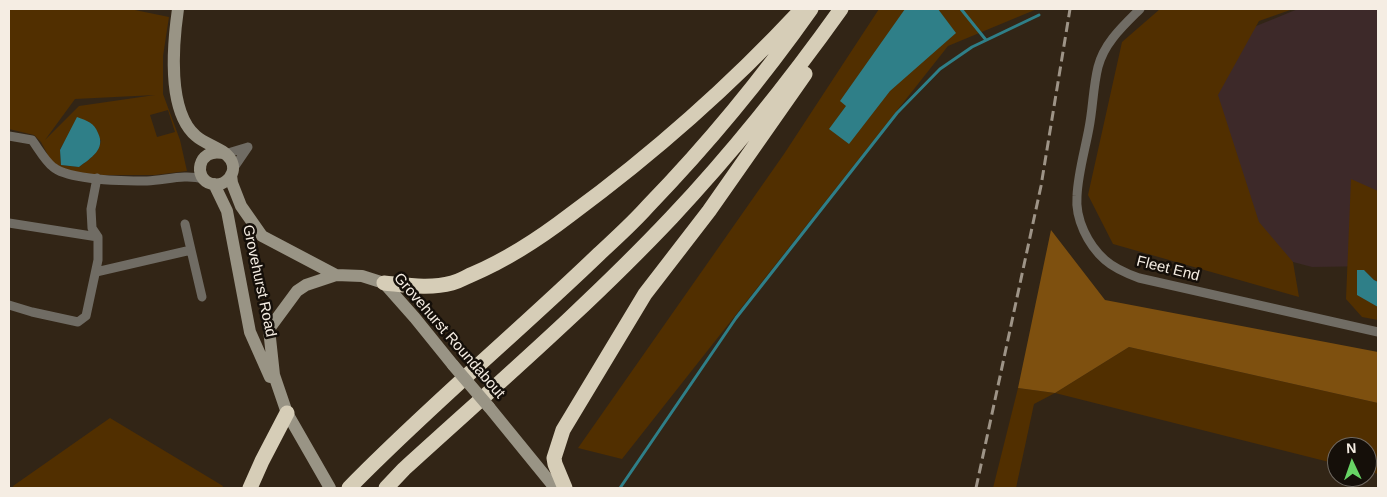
<!DOCTYPE html>
<html>
<head>
<meta charset="utf-8">
<style>
  body { margin:0 }
  #map { position:relative; width:1387px; height:497px; overflow:hidden; background:#322516; font-family:Helvetica,sans-serif }
  canvas { display:block }
  .frame { position:absolute; inset:0; border:10px solid #f5ede3; pointer-events:none }
  .north { position:absolute; left:1327px; top:437px; width:50px; height:50px; box-sizing:border-box; background:#150f09; border:1px solid #6f6860; border-radius:50%; rotate:357deg; font-size:14px; font-weight:700; line-height:20px; text-align:center; color:#f5ede3 }
  .north::after { content:''; display:block; margin:auto; width:18px; height:22px; background:#68d465; clip-path:polygon(50% 0,100% 100%,50% 72%,0 100%) }
</style>
</head>
<body>
<div id="map">
<canvas width="1387" height="497"></canvas>
<div class="frame"></div>
<div class="north">N</div>
</div>
<script>
const g = document.querySelector('canvas').getContext('2d');
g.lineJoin = 'round';
function paint(path, color) { g.fillStyle = color; g.fill(path, 'evenodd'); }
function stroke(path, color, width, dash) { g.strokeStyle = color; g.lineWidth = width; g.lineCap = dash ? 'butt' : 'round'; g.setLineDash(dash || []); g.stroke(path); }
function drawText(font, color, halo, rows, align = 'center') {
  g.font = font + ' Helvetica,sans-serif'; g.lineWidth = 5; g.setLineDash([]); g.textBaseline = 'middle'; g.strokeStyle = halo; g.fillStyle = color; for (const [text, x, y, turn = 0] of rows) {
    g.save(); g.translate(x, y); g.rotate((+turn || 0) * Math.PI / 180); g.textAlign = isNaN(turn) ? turn : align; if (halo) g.strokeText(text, 0, 0); g.fillText(text, 0, 0); g.restore();
  }
}
paint(new Path2D(`
  M 1298,9 L 1378,9 L 1378,266 L 1312,267 L 1191,235 L 1141,89 L 1244,31 Z`), '#3d2929');
paint(new Path2D(`
  M 9,9 L 130,9 L 169,17 L 163,56 L 163,94 L 180,140 L 187,171 L 155,175 L 102,175 L 68,172 L 51,161 L 41,142 L 34,135 L 9,129 ZM 155,95 L 79,106 L 45,140 L 75,99 ZM 168,110 L 175,132 L 157,137 L 150,115 ZM 73,128 L 101,140 C 100,152 89,160 79,167 L 61,165 L 60,149 Z
  M 879,9 L 1037,9 L 948,46 L 622,459 L 578,448 L 784,154 Z
  M 1160,9 L 1293,9 L 1259,21 L 1218,95 L 1259,222 L 1293,262 L 1299,297 L 1113,244 L 1088,195 L 1122,42 Z
  M 1351,179 L 1378,191 L 1378,282 L 1374,280 L 1364,270 L 1378,307 L 1378,320 L 1362,317 L 1346,299 Z
  M 1129,347 L 1378,403 L 1378,474 L 1367,471 L 1367,447 L 1337,447 L 1337,464 L 1055,393 L 1034,404 L 1016,488 L 993,488 L 1018,388 L 1055,393 Z
  M 110,418 L 223,486 L 222,488 L 14,488 L 13,486 Z`), '#512f00');
paint(new Path2D(`
  M 1051,230 L 1105,300 L 1378,352 L 1378,403 L 1129,347 L 1055,393 L 1018,388 Z`), '#7e500f');
paint(new Path2D(`
  M 905,9 L 938,9 L 956,33 L 890,91 L 849,144 L 829,129 L 846,106 L 840,101 Z
  M 77,117 C 88,121 94,123 98,133 C 106,149 91,158 79,167 L 61,165 L 60,150 Z
  M 1357,270 L 1364,270 L 1374,280 L 1378,282 L 1378,307 L 1357,295 Z`), '#2f7f88');
stroke(new Path2D(`
  M 961,9 L 986,40
  M 620,488 L 736,318 L 897,113 L 940,69 L 972,47 L 1039,15`), '#2f7f88', 3);
stroke(new Path2D(`
  M 1140,9 C 1123,26 1104,43 1098,67 C 1093,87 1093,108 1089,128 C 1085,150 1078,173 1077,196 C 1075,219 1088,245 1105,260 C 1115,269 1128,274 1139,278 L 1378,332
  M 9,136 L 32,140 C 38,148 45,161 53,167 C 68,180 126,181 147,181 C 167,180 184,174 204,179
  M 222,153 L 228,153 L 248,147
  M 233,169 L 248,147
  M 9,223 L 98,237
  M 185,224 L 191,250
  M 96,272 L 191,250 L 202,297
  M 9,305 L 32,312 L 78,322 L 86,316 L 98,260 L 98,237 L 92,228 L 91,209 L 97,178`), '#706c64', 9);
stroke(new Path2D(`
  M 178,9 C 173,44 167,111 196,136 C 206,145 224,148 231,160 C 238,173 226,187 212,184 C 192,179 198,148 222,153
  M 231,175 L 232,183 L 241,206 L 262,236 L 336,275
  M 214,184 L 227,211 L 250,332 L 270,377
  M 489,407 L 555,488
  M 330,488 L 287,413 L 274,375 L 269,329 L 297,291 L 306,285 L 336,275 L 362,276 L 384,283 L 415,318 L 453,365`), '#999485', 12);
stroke(new Path2D(`
  M 384,283 C 406,285 430,289 452,283 C 459,281 466,277 473,274 C 508,259 540,238 570,215 C 653,154 730,86 800,11
  M 250,488 L 262,461 L 287,413
  M 349,488 C 429,406 517,333 599,254 C 616,238 633,223 648,206 C 706,146 763,77 811,9
  M 386,488 L 404,469 C 494,387 588,306 672,217 C 733,152 789,82 841,9
  M 565,488 L 555,464 L 554,458 L 563,430 L 645,294 L 709,211 L 805,74`), '#d6cdb7', 15);
stroke(new Path2D(`
  M 976,488 L 1041,186 L 1070,9`), '#9e9487', 3, [10, 5]);
stroke(new Path2D(`
  M 453,365 L 489,407`), '#999485', 12);
drawText('15px', '#f5ede3', '#150f09', [
  ["Fleet End",1168,269,14],
  ["Grovehurst Road",259,281,78],
  ["Grovehurst Roundabout",449,336,49]
]);
</script>
</body>
</html>
